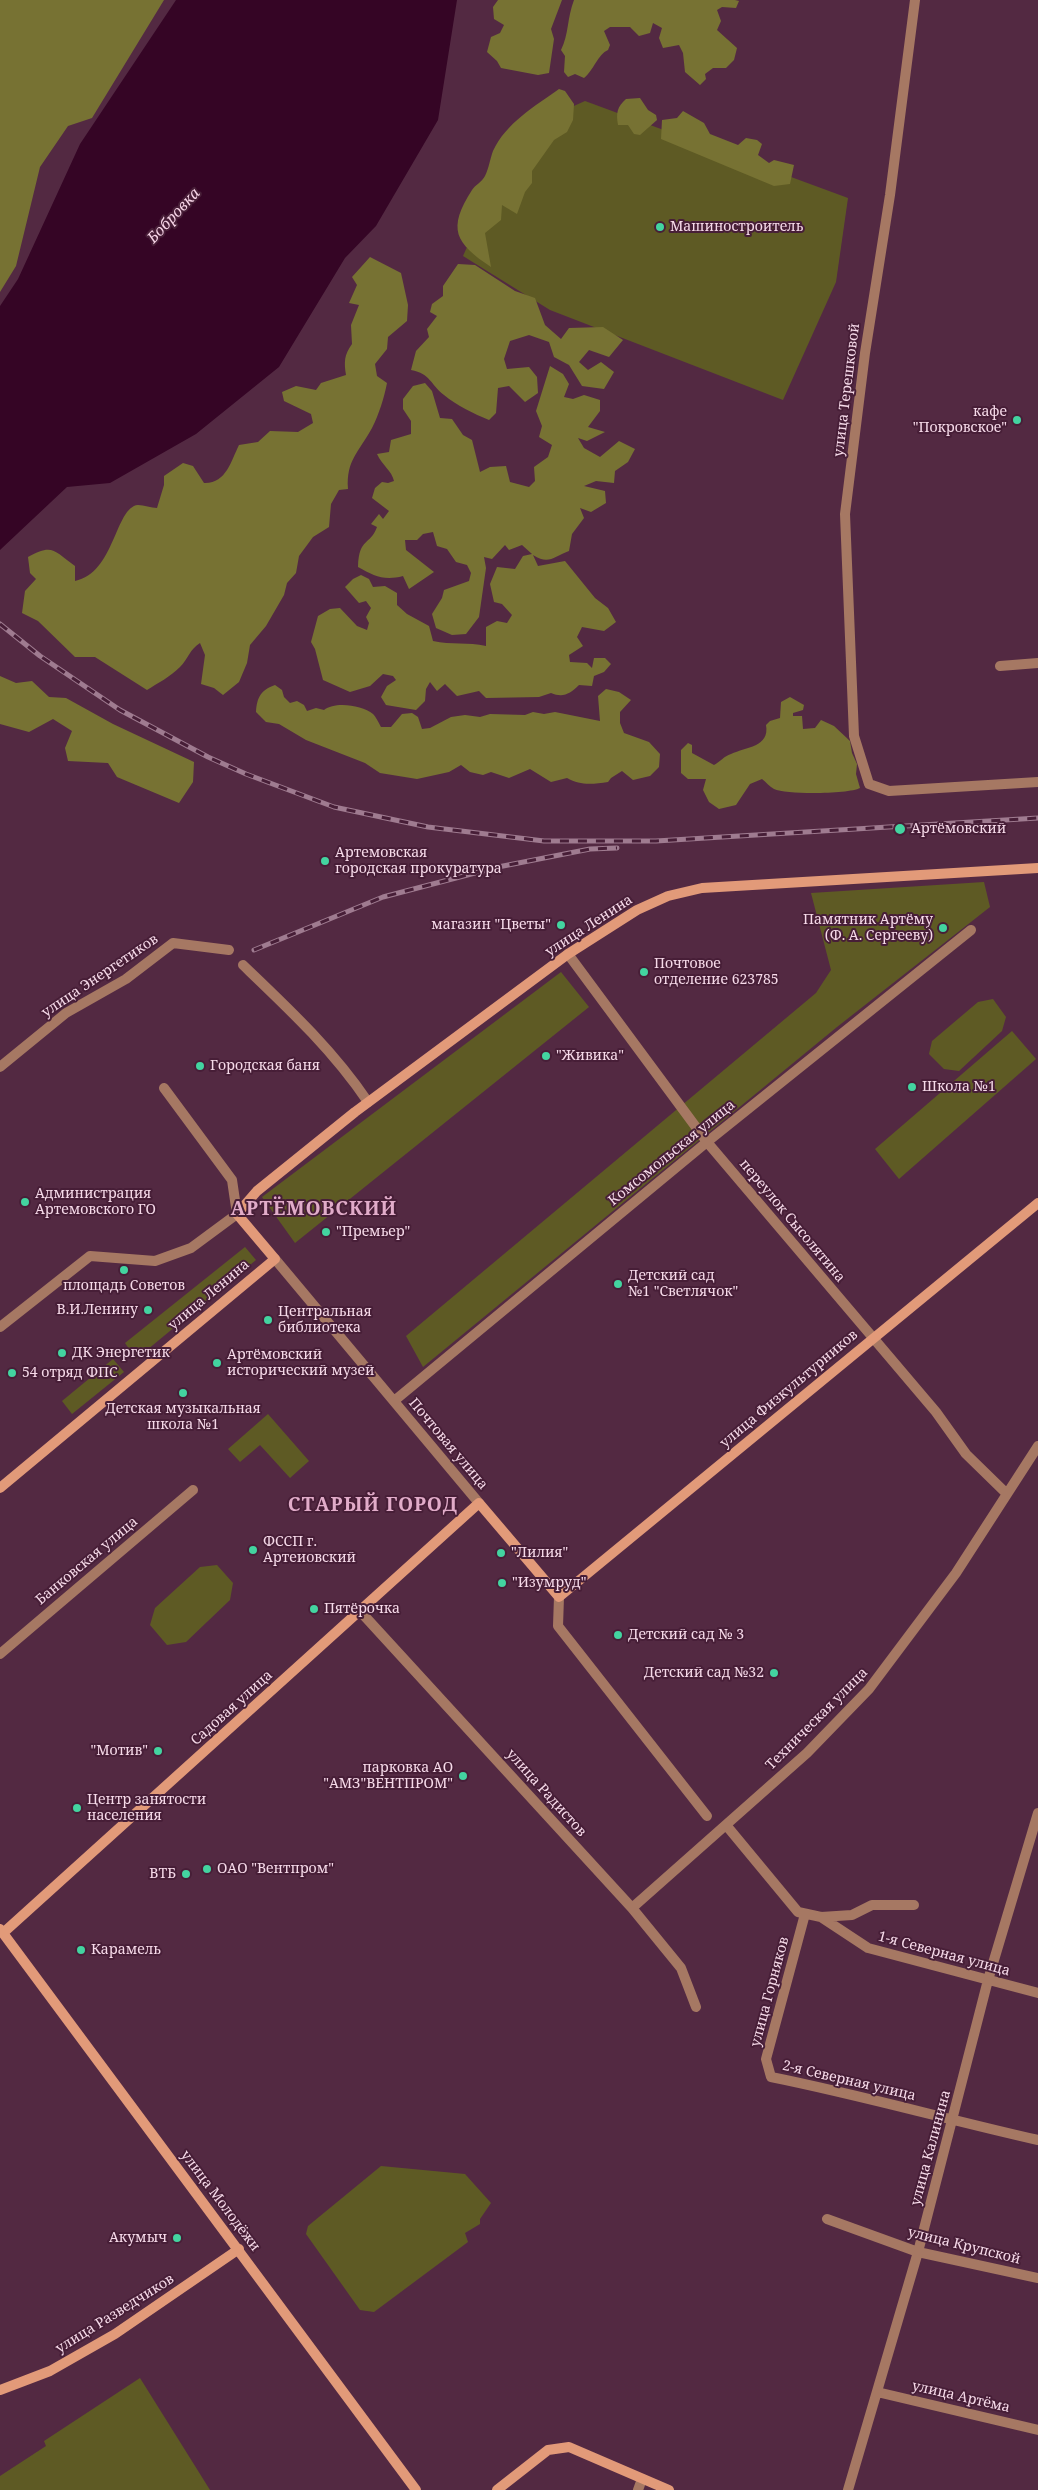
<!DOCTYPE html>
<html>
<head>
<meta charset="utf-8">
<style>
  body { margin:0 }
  canvas { display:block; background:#532942 }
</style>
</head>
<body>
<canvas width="1038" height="2490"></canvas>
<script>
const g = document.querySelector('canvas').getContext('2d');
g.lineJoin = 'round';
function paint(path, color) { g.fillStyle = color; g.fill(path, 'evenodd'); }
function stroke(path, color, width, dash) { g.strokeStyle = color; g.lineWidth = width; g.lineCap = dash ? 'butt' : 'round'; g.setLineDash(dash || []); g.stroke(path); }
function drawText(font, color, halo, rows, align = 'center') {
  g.font = font + ' "Noto Serif",serif'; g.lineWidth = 4; g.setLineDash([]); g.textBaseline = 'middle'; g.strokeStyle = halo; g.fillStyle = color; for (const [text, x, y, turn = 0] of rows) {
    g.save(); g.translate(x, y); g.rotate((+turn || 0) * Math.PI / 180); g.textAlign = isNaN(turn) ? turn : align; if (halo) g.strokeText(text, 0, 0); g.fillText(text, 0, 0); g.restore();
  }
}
paint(new Path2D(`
  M 585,101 L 848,198 L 836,282 L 783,400 L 550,310 L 463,256 L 520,130 Z
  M 984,882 L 990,907 L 837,1027 L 423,1367 L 406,1336 L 816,993 L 831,970 L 811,893 Z
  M 561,972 L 589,1007 L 295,1243 L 262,1197 Z
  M 993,999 L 1006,1017 L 1002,1031 L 959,1071 L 944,1069 L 929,1054 L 932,1041 L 978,1002 Z
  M 1012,1031 L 1036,1059 L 899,1179 L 875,1149 Z
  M 245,1247 L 256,1260 L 136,1359 L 125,1343 Z
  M 113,1359 L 124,1372 L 72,1414 L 62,1401 Z
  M 268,1414 L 309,1461 L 290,1478 L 260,1445 L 240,1462 L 228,1449 Z
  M 217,1565 L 233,1583 L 230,1600 L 186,1642 L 167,1645 L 150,1625 L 155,1608 L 200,1567 Z
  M 381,2166 L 465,2174 L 491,2203 L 480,2219 L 480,2224 L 465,2233 L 468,2242 L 374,2312 L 360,2310 L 306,2234 L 308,2226 Z
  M 140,2378 L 210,2490 L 0,2490 L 0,2476 L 46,2446 L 44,2441 Z`), '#5e5a24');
paint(new Path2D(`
  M 0,0 L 164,0 L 92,118 L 68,126 L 40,167 L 16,266 L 0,292 Z
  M 498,0 L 562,0 L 551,29 L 554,39 L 549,73 L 538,75 L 501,68 L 497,61 L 487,52 L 491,37 L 500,33 L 504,25 L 494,19 L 493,7 Z
  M 574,0 L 735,0 L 739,1 L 736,8 L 722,7 L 717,10 L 721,21 L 717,30 L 737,48 L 734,60 L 726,68 L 713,68 L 705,74 L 706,79 L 700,85 L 685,72 L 683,53 L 679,45 L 663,48 L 659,38 L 662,28 L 653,23 L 650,33 L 639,36 L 630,27 L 610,27 L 604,31 L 610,45 L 608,50 C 598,54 594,70 584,78 L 575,74 L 568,77 L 564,72 L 565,56 L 561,50 C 569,34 567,18 574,0 Z
  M 559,89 L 565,91 L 574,104 L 573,120 L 567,132 L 554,140 L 532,171 L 532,183 L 525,192 L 517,214 L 502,205 L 501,220 L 485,233 L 491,267 C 455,243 447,229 472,190 C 475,185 482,182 485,176 C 489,168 490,159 493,151 C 506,123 535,106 559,89 Z
  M 640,98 L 648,110 L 656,115 L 657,120 L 640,135 L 634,134 L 628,125 L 618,125 C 616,113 617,107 626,99 Z
  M 683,111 L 704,123 L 710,134 L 738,145 L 746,138 L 757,140 L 762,144 L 758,155 L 769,163 L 774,160 L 794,165 L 790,184 L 774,186 L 661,139 L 662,120 L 677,118 Z
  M 370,257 L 401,273 L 408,305 L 407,321 L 388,337 L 387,349 L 375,364 L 377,376 L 387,383 C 384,398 379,414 372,428 C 359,452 346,460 348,489 L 339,490 L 331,504 L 329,527 L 313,537 L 299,556 L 296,573 L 287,583 L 284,595 L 266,626 L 250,645 L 247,663 L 239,682 L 223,695 L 214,688 L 201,684 L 205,655 L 200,643 C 190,649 188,659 180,667 C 170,677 158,683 147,690 L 95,657 L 75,657 L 38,621 L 22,613 L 25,591 L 36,579 L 30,573 L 28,557 C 53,543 54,551 75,566 L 75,581 C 115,573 115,507 138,505 C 144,505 151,508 157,508 L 164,485 L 164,476 L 183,463 L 193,466 L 204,483 C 226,484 231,461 239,445 L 258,442 L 270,431 L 298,432 L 313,423 L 311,414 L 284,401 L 282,392 L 296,386 L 316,390 L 321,383 L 346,375 C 344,362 344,355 352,344 L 351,325 L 359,305 L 349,303 L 357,285 L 352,277 Z
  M 458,264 L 475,265 L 515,291 L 535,298 L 545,325 L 561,339 L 569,328 L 603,327 L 623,340 L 609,357 L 589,350 L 579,362 L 588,370 L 601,362 L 614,372 L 604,389 L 582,386 L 569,365 L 554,357 L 549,342 L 529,335 L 510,341 L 504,359 L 507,369 L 529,367 L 537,377 L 538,393 L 525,402 L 509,386 L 498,388 L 496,413 L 489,420 C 474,414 456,405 444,395 C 430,384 431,374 411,370 L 416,351 L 429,337 L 427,329 L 437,316 L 430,312 L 432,304 L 443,296 L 443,286 Z
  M 550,366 L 563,374 L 569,384 L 564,397 L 573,399 L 584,395 L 600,400 L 600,411 L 588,427 L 605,432 L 587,441 L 578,438 L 584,448 L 600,457 L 619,441 L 635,449 L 628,462 L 615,471 L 614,483 L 596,481 L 584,486 L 605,491 L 606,503 L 591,512 L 580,508 L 584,518 L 572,534 L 569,551 C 553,557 549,565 533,555 L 538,566 L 565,561 L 595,598 L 608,608 L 616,622 L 604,631 L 582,627 L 577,637 L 583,646 L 569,655 L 570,662 L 587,663 L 592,668 L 594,658 L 605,658 L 611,664 L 604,672 L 594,676 L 592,686 L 579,685 C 570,694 563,698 551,693 L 539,697 L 486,698 L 479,691 L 457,696 L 445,684 L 437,691 L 430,682 L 426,689 L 425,701 L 416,710 L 386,705 L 381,697 L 387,686 L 396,680 L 393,676 L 383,674 L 370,686 L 350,692 L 323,680 L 315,649 L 311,642 L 318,616 L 330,609 L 340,608 L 357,626 L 367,630 L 369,623 L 366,617 L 371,608 L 366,601 L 359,603 L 345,587 L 353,579 L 361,575 L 369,579 L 373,587 L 385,586 L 397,593 L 397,605 L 407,614 L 429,626 L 433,641 C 451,645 468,642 486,646 L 486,627 L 497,621 L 507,623 L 512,615 L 502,604 L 494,602 L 490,584 L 497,567 L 515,569 L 523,556 L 532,554 L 522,545 L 509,550 L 505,545 L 492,559 L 484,557 L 486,568 L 479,617 L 466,634 L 452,635 L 436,628 L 432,614 L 442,598 L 444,590 L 469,581 L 471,573 L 467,565 L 456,562 L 447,549 L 437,546 L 433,532 L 423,534 L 417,540 L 405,540 L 406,550 L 434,572 L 409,589 L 403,576 C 384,581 374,576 358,567 C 359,537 370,546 377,527 L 371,524 L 379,514 L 383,519 L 389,511 L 372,498 L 375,488 L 382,482 L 388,483 L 394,481 C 392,471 382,465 377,454 L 389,452 L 391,440 L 411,434 L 411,421 L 403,409 L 403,399 L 413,386 L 425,383 L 432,391 L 440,418 L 452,419 L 463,435 L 472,440 L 480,472 L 490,467 L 506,466 L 510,482 L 529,487 L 535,481 L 534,467 L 548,457 L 552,445 L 539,437 L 542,426 L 536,411 Z
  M 0,676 L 16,683 L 32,681 L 49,697 L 66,698 L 113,724 L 194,762 L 193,782 L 179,803 L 117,777 L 108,763 L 68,761 L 65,748 L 72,731 L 53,719 L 29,732 L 0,724 Z
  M 275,685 L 282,690 L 284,697 L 290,703 L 297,701 L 304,705 L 307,711 L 316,708 L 324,710 C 335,701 362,705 373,714 C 376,717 379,723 381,727 L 391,727 L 402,714 L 412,713 L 418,717 L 422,729 L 430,728 L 451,717 L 465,715 L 480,717 L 490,714 L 525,715 L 533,712 L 544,714 L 555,712 L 600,721 L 598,696 L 606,689 L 619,692 L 631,700 L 620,712 L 620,723 L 624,733 L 649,742 L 660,754 L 659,767 L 650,776 L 633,780 L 622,771 L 611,778 L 608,782 C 593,784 581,786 567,778 L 551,782 L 530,769 L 509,778 L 491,772 L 483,775 L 470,772 L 461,765 L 449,772 L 417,779 L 380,773 L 365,763 L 306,740 L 279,724 L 266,722 L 256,712 C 257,697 261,690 275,685 Z
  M 790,697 L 804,705 L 803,710 L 793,713 L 793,716 L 802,716 L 803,729 L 815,728 L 821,720 L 834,726 L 850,741 L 852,753 L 857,764 L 856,774 L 860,788 C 849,794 787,795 774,789 C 770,787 766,782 762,779 L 750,784 L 736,805 L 719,809 L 709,802 L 703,790 L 706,779 L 688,779 L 681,773 L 681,750 L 688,743 L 692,745 L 692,753 L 714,765 C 720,762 724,756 731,754 C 746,747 770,747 766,725 L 770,721 L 780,718 L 781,702 Z`), '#777233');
paint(new Path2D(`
  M 176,0 L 457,0 L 438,120 L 376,226 L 345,258 L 279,367 L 196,434 L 110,483 L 67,487 L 0,550 L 0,306 L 18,279 L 80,144 Z`), '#350525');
stroke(new Path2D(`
  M 915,0 L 890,195 L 865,353 L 845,514 L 854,736 L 869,784 L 889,791 L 1038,782
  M 1000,666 L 1038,663
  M 568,954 L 707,1142 L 936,1412 L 966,1454 L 1007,1494
  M 243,965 C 288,1008 333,1050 368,1102
  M 0,1067 L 66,1013 L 126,979 L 173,943 L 229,950
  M 275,1259 L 479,1503
  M 0,1327 L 90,1256 L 155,1261 L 191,1248 L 237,1214 L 232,1180 L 164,1088
  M 394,1401 L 707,1142 L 971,930
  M 559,1597 L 558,1626 L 707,1816
  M 359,1610 L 632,1908 L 681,1968 L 696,2007
  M 0,1654 L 193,1490
  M 726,1825 L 798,1912 L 821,1917 L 868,1948 L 1038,1993
  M 632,1908 L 807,1753 L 869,1689 L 956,1573 L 1038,1446
  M 805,1914 L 766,2059 L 771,2077 C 861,2095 949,2120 1038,2140
  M 821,1917 L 852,1915 L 872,1905 L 914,1905
  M 827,2219 L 918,2252 L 1038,2278
  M 877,2392 L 1038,2430
  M 638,2490 L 642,2479
  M 848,2490 L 918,2252 L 988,1980 L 1038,1813`), '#a67863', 10);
stroke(new Path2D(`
  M 0,1488 L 275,1259 L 237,1214 L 257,1191 L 355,1112 L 568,954 L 637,910 L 668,896 L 702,888 L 1038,868
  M 0,1929 L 416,2490
  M 3,1933 L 479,1503 L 559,1597 L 1038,1203
  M 0,2390 L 50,2371 L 115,2334 L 239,2249
  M 497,2490 L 548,2450 L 569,2447 L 669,2490`), '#e29a79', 10);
const rail = new Path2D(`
  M 0,624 L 40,656 L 120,710 L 208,757 L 246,774 L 334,807 L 428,827 L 544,841 L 656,841 L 1038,818
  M 254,950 L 383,897 L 498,867 L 590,849 L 617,848`);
stroke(rail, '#9f7b90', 5);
stroke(rail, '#471e37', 3, [9]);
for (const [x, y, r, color] of [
  [660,227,5,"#43d4a0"],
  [1017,420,5,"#43d4a0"],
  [900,829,6,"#43d4a0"],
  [325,861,5,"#43d4a0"],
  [561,925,5,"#43d4a0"],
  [943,928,5,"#43d4a0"],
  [644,972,5,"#43d4a0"],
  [546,1056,5,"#43d4a0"],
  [200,1066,5,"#43d4a0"],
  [912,1087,5,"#43d4a0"],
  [25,1202,5,"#43d4a0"],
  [326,1232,5,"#43d4a0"],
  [124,1270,5,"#43d4a0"],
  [618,1284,5,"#43d4a0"],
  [148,1310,5,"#43d4a0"],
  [268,1320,5,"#43d4a0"],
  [62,1353,5,"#43d4a0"],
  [217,1363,5,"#43d4a0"],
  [12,1373,5,"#43d4a0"],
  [183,1393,5,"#43d4a0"],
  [253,1550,5,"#43d4a0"],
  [501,1553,5,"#43d4a0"],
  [502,1583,5,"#43d4a0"],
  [314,1609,5,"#43d4a0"],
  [618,1635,5,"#43d4a0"],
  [774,1673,5,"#43d4a0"],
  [158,1751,5,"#43d4a0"],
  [463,1776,5,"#43d4a0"],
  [77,1808,5,"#43d4a0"],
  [207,1869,5,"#43d4a0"],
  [186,1874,5,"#43d4a0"],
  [81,1950,5,"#43d4a0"],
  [177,2238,5,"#43d4a0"]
]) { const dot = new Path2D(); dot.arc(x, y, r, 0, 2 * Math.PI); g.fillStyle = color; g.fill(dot); stroke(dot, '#471e37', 2); }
drawText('14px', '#f6dae9', '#471e37', [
  ["Машиностроитель",670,227],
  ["кафе",1007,412,"right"],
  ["\"Покровское\"",1007,428,"right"],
  ["Артёмовский",911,829],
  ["Артемовская",335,853],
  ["городская прокуратура",335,869],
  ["Памятник Артёму",933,920,"right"],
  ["(Ф. А. Сергееву)",933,936,"right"],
  ["магазин \"Цветы\"",551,925,"right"],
  ["Почтовое",654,964],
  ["отделение 623785",654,980],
  ["\"Живика\"",556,1056],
  ["Городская баня",210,1066],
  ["Школа №1",922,1087],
  ["Администрация",35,1194],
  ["Артемовского ГО",35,1210],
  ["\"Премьер\"",336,1232],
  ["Детский сад",628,1276],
  ["№1 \"Светлячок\"",628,1292],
  ["площадь Советов",124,1286,"center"],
  ["В.И.Ленину",138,1310,"right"],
  ["Центральная",278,1312],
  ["библиотека",278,1328],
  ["ДК Энергетик",72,1353],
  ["Артёмовский",227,1355],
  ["исторический музей",227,1371],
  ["54 отряд ФПС",22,1373],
  ["Детская музыкальная",183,1409,"center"],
  ["школа №1",183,1425,"center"],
  ["ФССП г.",263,1542],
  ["Артеиовский",263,1558],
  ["\"Лилия\"",511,1553],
  ["\"Изумруд\"",512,1583],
  ["Пятёрочка",324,1609],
  ["Детский сад № 3",628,1635],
  ["Детский сад №32",764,1673,"right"],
  ["\"Мотив\"",148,1751,"right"],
  ["парковка АО",453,1768,"right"],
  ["\"АМЗ\"ВЕНТПРОМ\"",453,1784,"right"],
  ["Центр занятости",87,1800],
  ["населения",87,1816],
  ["ОАО \"Вентпром\"",217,1869],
  ["ВТБ",176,1874,"right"],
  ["Карамель",91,1950],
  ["Акумыч",167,2238,"right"]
], 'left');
drawText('14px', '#f6dae9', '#471e37', [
  ["улица Терешковой",847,390,-83],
  ["улица Ленина",589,926,-33],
  ["улица Энергетиков",100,976,-34],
  ["Комсомольская улица",672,1153,-39],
  ["переулок Сысолятина",792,1221,50],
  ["улица Ленина",209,1295,-40],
  ["улица Физкультурников",789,1389,-40],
  ["Почтовая улица",448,1444,50],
  ["Банковская улица",87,1561,-40],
  ["Садовая улица",232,1708,-42],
  ["Техническая улица",817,1719,-45],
  ["улица Радистов",546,1793,48],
  ["1-я Северная улица",944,1954,15],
  ["улица Горняков",770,1992,-75],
  ["2-я Северная улица",849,2081,13],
  ["улица Калинина",931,2148,-75],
  ["улица Молодёжи",220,2201,53],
  ["улица Крупской",964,2246,14],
  ["улица Разведчиков",115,2314,-32],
  ["улица Артёма",961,2397,13]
]);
drawText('italic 15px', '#f8d5e8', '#471e37', [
  ["Бобровка",174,216,-47]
]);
g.letterSpacing = '1px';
drawText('bold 19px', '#e1acc9', '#471e37', [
  ["АРТЁМОВСКИЙ",314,1210],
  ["СТАРЫЙ ГОРОД",373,1506]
]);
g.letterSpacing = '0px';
</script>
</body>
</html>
